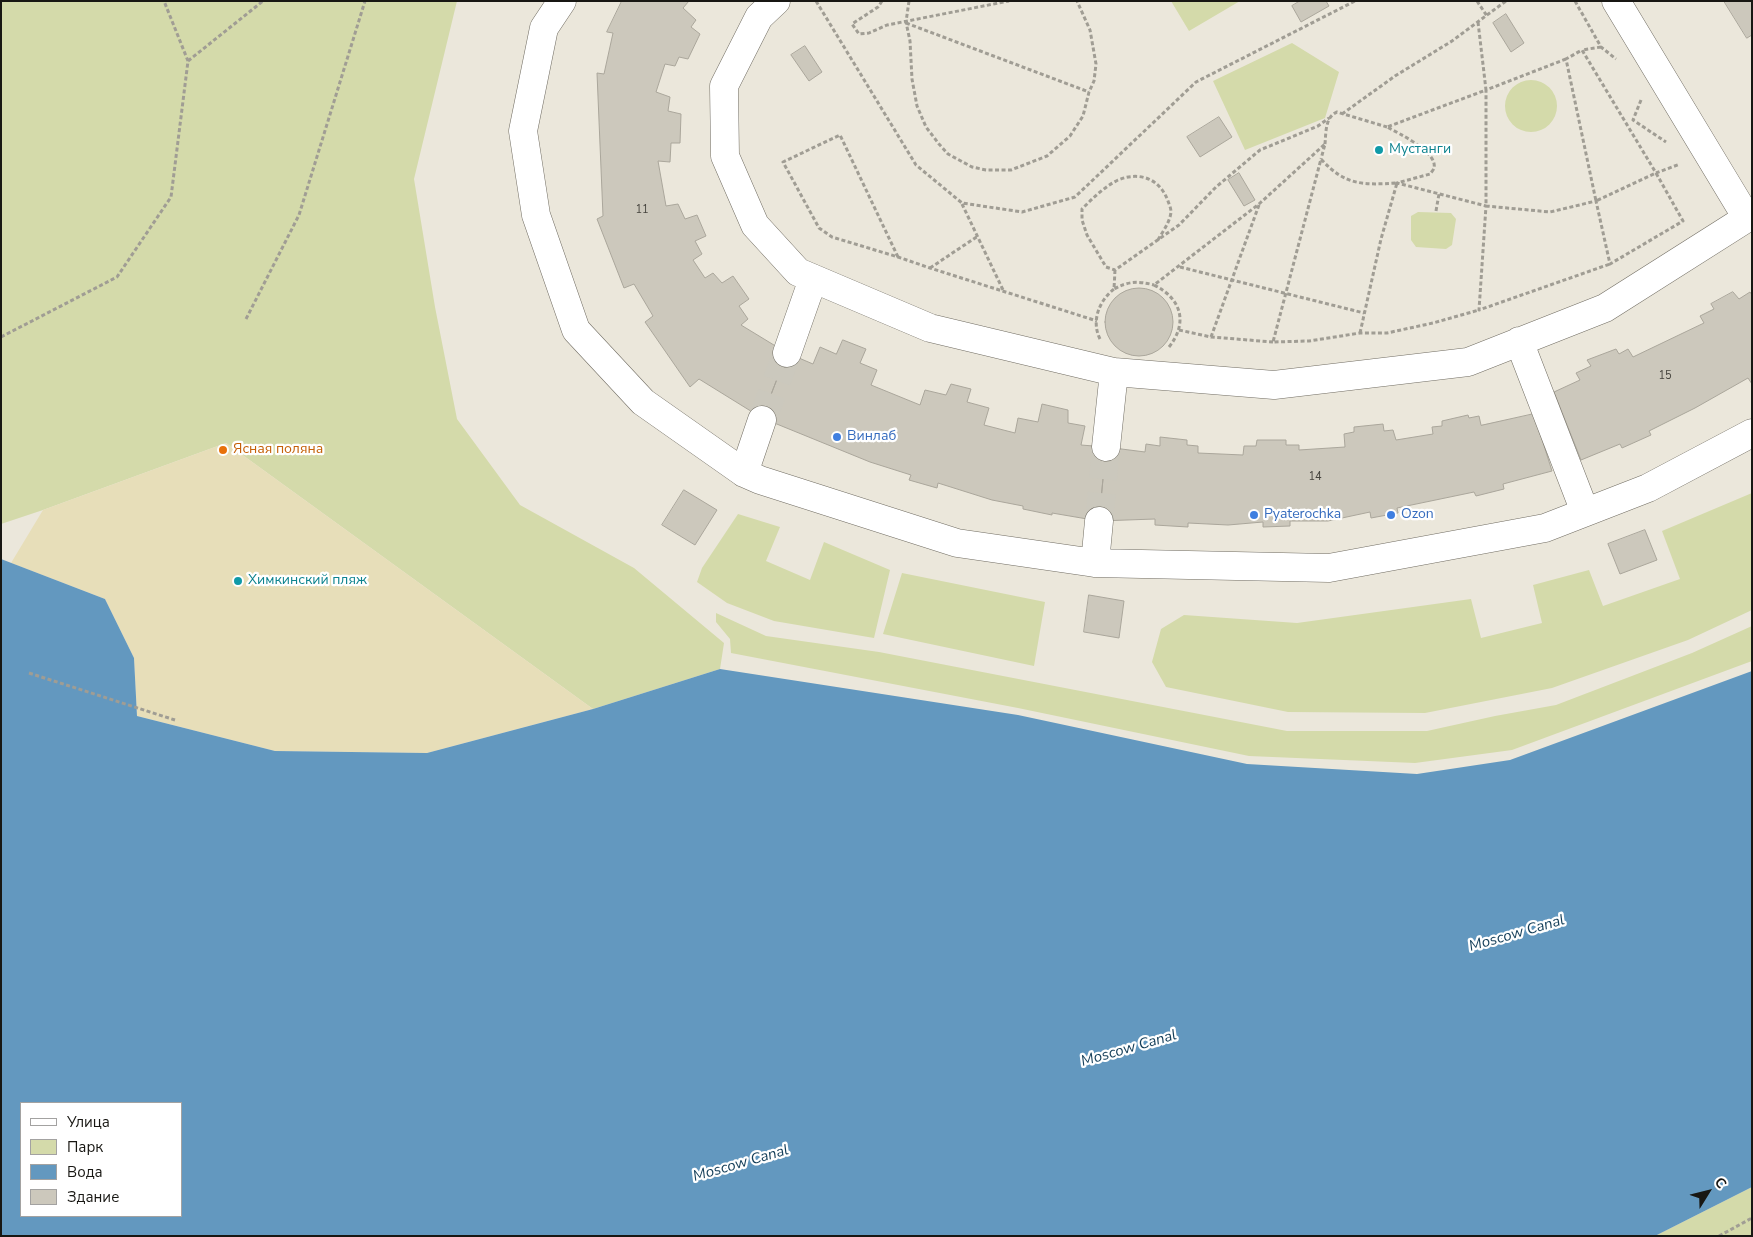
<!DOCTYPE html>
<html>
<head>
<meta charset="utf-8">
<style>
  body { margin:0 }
  #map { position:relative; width:1753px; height:1237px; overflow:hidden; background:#ebe7db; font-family:"Nunito Sans",sans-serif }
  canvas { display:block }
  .frame { position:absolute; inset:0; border:2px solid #181713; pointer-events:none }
  .legend { position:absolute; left:20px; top:1102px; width:162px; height:115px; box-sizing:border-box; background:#fff; border:1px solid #a3a2a1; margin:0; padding:6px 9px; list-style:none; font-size:15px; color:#181713 }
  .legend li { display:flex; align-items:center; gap:10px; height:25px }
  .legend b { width:25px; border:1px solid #a3a2a1 }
  .north { position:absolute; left:1683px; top:1167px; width:50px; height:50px; -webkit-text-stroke:4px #fff; paint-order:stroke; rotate:54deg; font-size:14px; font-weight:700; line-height:20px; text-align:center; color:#181713 }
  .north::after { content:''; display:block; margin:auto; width:18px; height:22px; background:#181713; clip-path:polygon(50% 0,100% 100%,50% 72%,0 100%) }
</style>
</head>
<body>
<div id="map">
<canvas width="1753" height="1237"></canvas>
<div class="frame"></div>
<ul class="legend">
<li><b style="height:6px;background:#fff"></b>Улица</li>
<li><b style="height:14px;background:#d4daaa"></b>Парк</li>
<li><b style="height:14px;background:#6398bf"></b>Вода</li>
<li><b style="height:14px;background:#ccc8bc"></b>Здание</li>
</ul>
<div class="north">С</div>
</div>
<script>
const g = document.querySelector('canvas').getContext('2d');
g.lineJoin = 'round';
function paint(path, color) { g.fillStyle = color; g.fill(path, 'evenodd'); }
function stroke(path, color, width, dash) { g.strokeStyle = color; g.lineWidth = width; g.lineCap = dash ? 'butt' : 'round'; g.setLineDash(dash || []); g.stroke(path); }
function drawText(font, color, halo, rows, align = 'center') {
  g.font = font + ' "Nunito Sans",sans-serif'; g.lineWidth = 4.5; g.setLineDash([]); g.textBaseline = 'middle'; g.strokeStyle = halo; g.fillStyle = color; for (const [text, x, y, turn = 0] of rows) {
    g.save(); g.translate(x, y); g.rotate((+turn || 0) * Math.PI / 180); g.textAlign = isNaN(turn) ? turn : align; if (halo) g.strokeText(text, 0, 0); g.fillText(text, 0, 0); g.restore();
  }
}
paint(new Path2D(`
  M 1,1 L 457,1 L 414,179 L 435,307 L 457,419 L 520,505 L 634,568 L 724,643 L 720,669 L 593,709 L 226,443 L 43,510 L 1,524 Z
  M 1171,1 L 1240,1 L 1189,31 Z
  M 1292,43 L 1339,72 L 1325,118 L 1245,150 L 1213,81 Z
  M1505 106a26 26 0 1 1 52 0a26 26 0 1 1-52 0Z
  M 1418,212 L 1451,213 L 1456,219 L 1452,245 L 1446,249 L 1416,247 L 1411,240 L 1411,216 Z
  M 1752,493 L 1752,610 L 1688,640 L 1552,688 L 1425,713 L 1288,712 L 1166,687 L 1152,662 L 1161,629 L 1184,615 L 1297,623 L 1471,599 L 1481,638 L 1542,623 L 1533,585 L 1589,570 L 1603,606 L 1680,579 L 1662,531 Z
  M 738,514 L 780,527 L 766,561 L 810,580 L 824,542 L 890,570 L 874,638 L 774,621 L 727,603 L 697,582 L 702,568 Z
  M 902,573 L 1045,602 L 1034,666 L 883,634 Z
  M 716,613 L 766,636 L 879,652 L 1287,731 L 1427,731 L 1495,716 L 1556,705 L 1692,653 L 1752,626 L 1752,661 L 1512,750 L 1415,763 L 1249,756 L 1018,708 L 731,653 L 730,639 L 716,622 Z
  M 1752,1187 L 1752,1236 L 1655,1236 Z`), '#d4daaa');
paint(new Path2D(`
  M 226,443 L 593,709 L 427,753 L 275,751 L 137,716 L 134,658 L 105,599 L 11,563 L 43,510 Z`), '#e7deb9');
paint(new Path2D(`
  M 1,559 L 105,599 L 134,658 L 137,716 L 275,751 L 427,753 L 593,709 L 720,669 L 1018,715 L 1247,764 L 1417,774 L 1510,760 L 1752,671 L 1752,1187 L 1655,1236 L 1,1236 ZM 21,1103 L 181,1103 L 181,1216 L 21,1216 Z`), '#6398bf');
const building = new Path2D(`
  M 622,1 L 689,1 L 683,8 L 696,20 L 691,27 L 700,34 L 688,59 L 679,57 L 675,66 L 665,64 L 656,92 L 670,97 L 668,111 L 681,114 L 680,143 L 671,143 L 670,162 L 658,161 L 666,206 L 678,204 L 685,219 L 697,215 L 706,236 L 695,241 L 702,254 L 693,260 L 705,278 L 713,273 L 722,283 L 733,276 L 749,299 L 739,306 L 748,319 L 741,325 L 787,353 L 762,418 L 699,379 L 690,387 L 645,322 L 653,316 L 634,284 L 624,288 L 597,219 L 603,216 L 597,73 L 604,74 L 613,33 L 607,32 Z
  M 1300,1 L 1326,1 L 1329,6 L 1301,22 L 1292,6 Z
  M 1724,1 L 1752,1 L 1752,35 L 1747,38 Z
  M 1506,14 L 1524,43 L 1511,52 L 1493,23 Z
  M 805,46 L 822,72 L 809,81 L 791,55 Z
  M 1219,117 L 1232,137 L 1200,157 L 1187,137 Z
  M 1239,173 L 1255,200 L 1244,206 L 1228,180 Z
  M1105 322a34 34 0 1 1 68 0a34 34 0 1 1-68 0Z
  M 1733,292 L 1739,299 L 1750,292 L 1752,295 L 1752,384 L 1748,378 L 1695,408 L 1649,431 L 1651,435 L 1622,448 L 1620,444 L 1581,460 L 1554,392 L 1580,380 L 1576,373 L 1591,366 L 1587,360 L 1616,349 L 1619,354 L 1628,349 L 1633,357 L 1704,323 L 1700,316 L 1714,309 L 1711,304 Z
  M 843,340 L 866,349 L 860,363 L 877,370 L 871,385 L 920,405 L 925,390 L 946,395 L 951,384 L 971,389 L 967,402 L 989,408 L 984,425 L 1015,433 L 1018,418 L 1038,422 L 1042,404 L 1068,410 L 1068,423 L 1085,426 L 1081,445 L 1106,447 L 1099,521 L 1052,513 L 1052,515 L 1023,509 L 1023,506 L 992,500 L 938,483 L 937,488 L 909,480 L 911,475 L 870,462 L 762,418 L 787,353 L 813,364 L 820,347 L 836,354 Z
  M 1534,414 L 1552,471 L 1503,484 L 1504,489 L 1476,496 L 1474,492 L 1397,508 L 1398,513 L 1371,518 L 1370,512 L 1328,521 L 1290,521 L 1290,526 L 1263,527 L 1263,522 L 1228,525 L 1188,523 L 1188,527 L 1155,525 L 1155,519 L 1099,521 L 1106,447 L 1145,452 L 1146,444 L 1160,446 L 1160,437 L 1187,440 L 1187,445 L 1198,446 L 1198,453 L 1243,455 L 1244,446 L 1256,446 L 1257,440 L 1286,440 L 1286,445 L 1299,445 L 1299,450 L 1345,447 L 1344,434 L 1354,432 L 1354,427 L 1383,424 L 1384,431 L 1393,430 L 1396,440 L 1433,434 L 1432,427 L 1442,426 L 1442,421 L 1468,415 L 1469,418 L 1479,416 L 1481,425 Z
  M 684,490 L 717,510 L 695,545 L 662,525 Z
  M 1645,530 L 1657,560 L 1620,574 L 1608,544 Z
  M 1089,595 L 1124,601 L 1119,638 L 1084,632 Z`);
paint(building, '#ccc8bc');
stroke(building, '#aaa69b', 1);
stroke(new Path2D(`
  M 762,420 L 787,353
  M 1099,521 L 1106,447`), '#cbc8bd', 28, [28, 14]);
const minor = new Path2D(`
  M 562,1 L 544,28 L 523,131 L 536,215 L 576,330 L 643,402 L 744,473 L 760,480 L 957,543 L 1095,563 L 1329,568 L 1545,528 L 1648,488 L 1752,433
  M 776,1 L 759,17 L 724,86 L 725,156 L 755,225 L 798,272 L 930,328 L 1114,372 L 1274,385 L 1468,362 L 1605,308 L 1747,218 L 1616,1
  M 1519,341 L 1585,512
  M 787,353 L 813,279
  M 1106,447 L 1114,372
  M 744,473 L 762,420
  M 1095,563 L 1099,521`);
stroke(minor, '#716d63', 29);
stroke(new Path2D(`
  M 816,1 L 916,165 L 962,203 L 1022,212 L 1075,197 L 1196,82 L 1355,1
  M 882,1 L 878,7 L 852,24 L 859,34 L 869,33 L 887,25 L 1009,1
  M 909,1 L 906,22 L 910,41 L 912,79 L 917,106 L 926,127 L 939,144 L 948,154 L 972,167 L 986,170 L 1011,170 L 1047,156 L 1070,136 L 1083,116 L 1089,92 L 1094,81 L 1096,64 L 1090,30 L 1077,1
  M 1477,1 L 1487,16
  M 1575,1 L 1601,47 L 1616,59
  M 1478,22 L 1486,90 L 1387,127 C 1398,133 1438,152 1434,168 C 1434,169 1431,173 1430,174 L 1397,183 L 1486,206 L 1479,310 L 1610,264
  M 906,23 L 1089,92
  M 1601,47 L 1582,50 L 1656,173 L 1680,164
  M 1566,59 L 1486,90 L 1486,206 L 1550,212 L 1596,201 L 1610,264 L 1683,221 L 1656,173 L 1596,201 L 1566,59 L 1582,50
  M 188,61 L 263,1
  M 1641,100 L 1633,120 L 1666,142
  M 1342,114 L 1395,76 L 1452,41 L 1506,1
  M 1325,144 C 1326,133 1325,117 1337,112 L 1387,127
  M 962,204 L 1004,292
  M 1436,211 L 1439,194
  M 1158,240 C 1163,231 1170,222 1171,212 C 1171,208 1169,204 1168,201 C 1160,179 1140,171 1118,180 C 1104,187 1093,198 1082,209 L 1082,220 L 1087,235 L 1106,267 L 1115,270 L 1179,225 L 1216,187 L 1260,150 L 1318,126 L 1329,118
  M 898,257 L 840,135 L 783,162 L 819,228 L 832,237 L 898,257 L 930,268 L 1097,321
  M 1180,267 L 1364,313
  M 930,268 L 978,236
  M 1115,270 L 1114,289 C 1128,281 1139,281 1154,285
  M 246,319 L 299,215 L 365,1
  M 1179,330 L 1211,337 L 1273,342
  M 1360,333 L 1381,239 L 1397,183 C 1364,185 1345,186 1321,159 L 1273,342 L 1309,341 L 1360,333 L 1387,333 L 1433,323 L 1479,310
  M 1,337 L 117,277 L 171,197 L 188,61 L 164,1
  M 1211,337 L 1259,205
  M 1100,339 C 1091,321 1099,301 1114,289
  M 1169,347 C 1188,323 1182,299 1154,285 L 1259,204 L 1325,144 L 1321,159
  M 29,673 L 175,720
  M 1719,1236 L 1752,1218`), '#a09d94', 3, [4, 2.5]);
stroke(minor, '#fff', 28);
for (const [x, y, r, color] of [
  [1379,150,5,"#0f9aa8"],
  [837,437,5,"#3f7fe0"],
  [223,450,5,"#e8710a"],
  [1254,515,5,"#3f7fe0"],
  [1391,515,5,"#3f7fe0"],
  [238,581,5,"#0f9aa8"]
]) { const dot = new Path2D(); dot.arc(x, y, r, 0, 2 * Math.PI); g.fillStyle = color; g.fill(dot); stroke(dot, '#fff', 2); }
drawText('11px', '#45433d', null, [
  ["11",642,210],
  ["15",1665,376],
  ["14",1315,477]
]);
drawText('14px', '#0d838f', '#fff', [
  ["Мустанги",1389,150],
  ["Химкинский пляж",248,581]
], 'left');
drawText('14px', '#366cbe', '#fff', [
  ["Винлаб",847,437],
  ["Pyaterochka",1264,515],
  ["Ozon",1401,515]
], 'left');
drawText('14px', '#c56008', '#fff', [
  ["Ясная поляна",233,450]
], 'left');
drawText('italic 15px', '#123d58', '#fff', [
  ["Moscow Canal",1517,934,-16],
  ["Moscow Canal",1129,1049,-16],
  ["Moscow Canal",741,1164,-16]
]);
</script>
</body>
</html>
